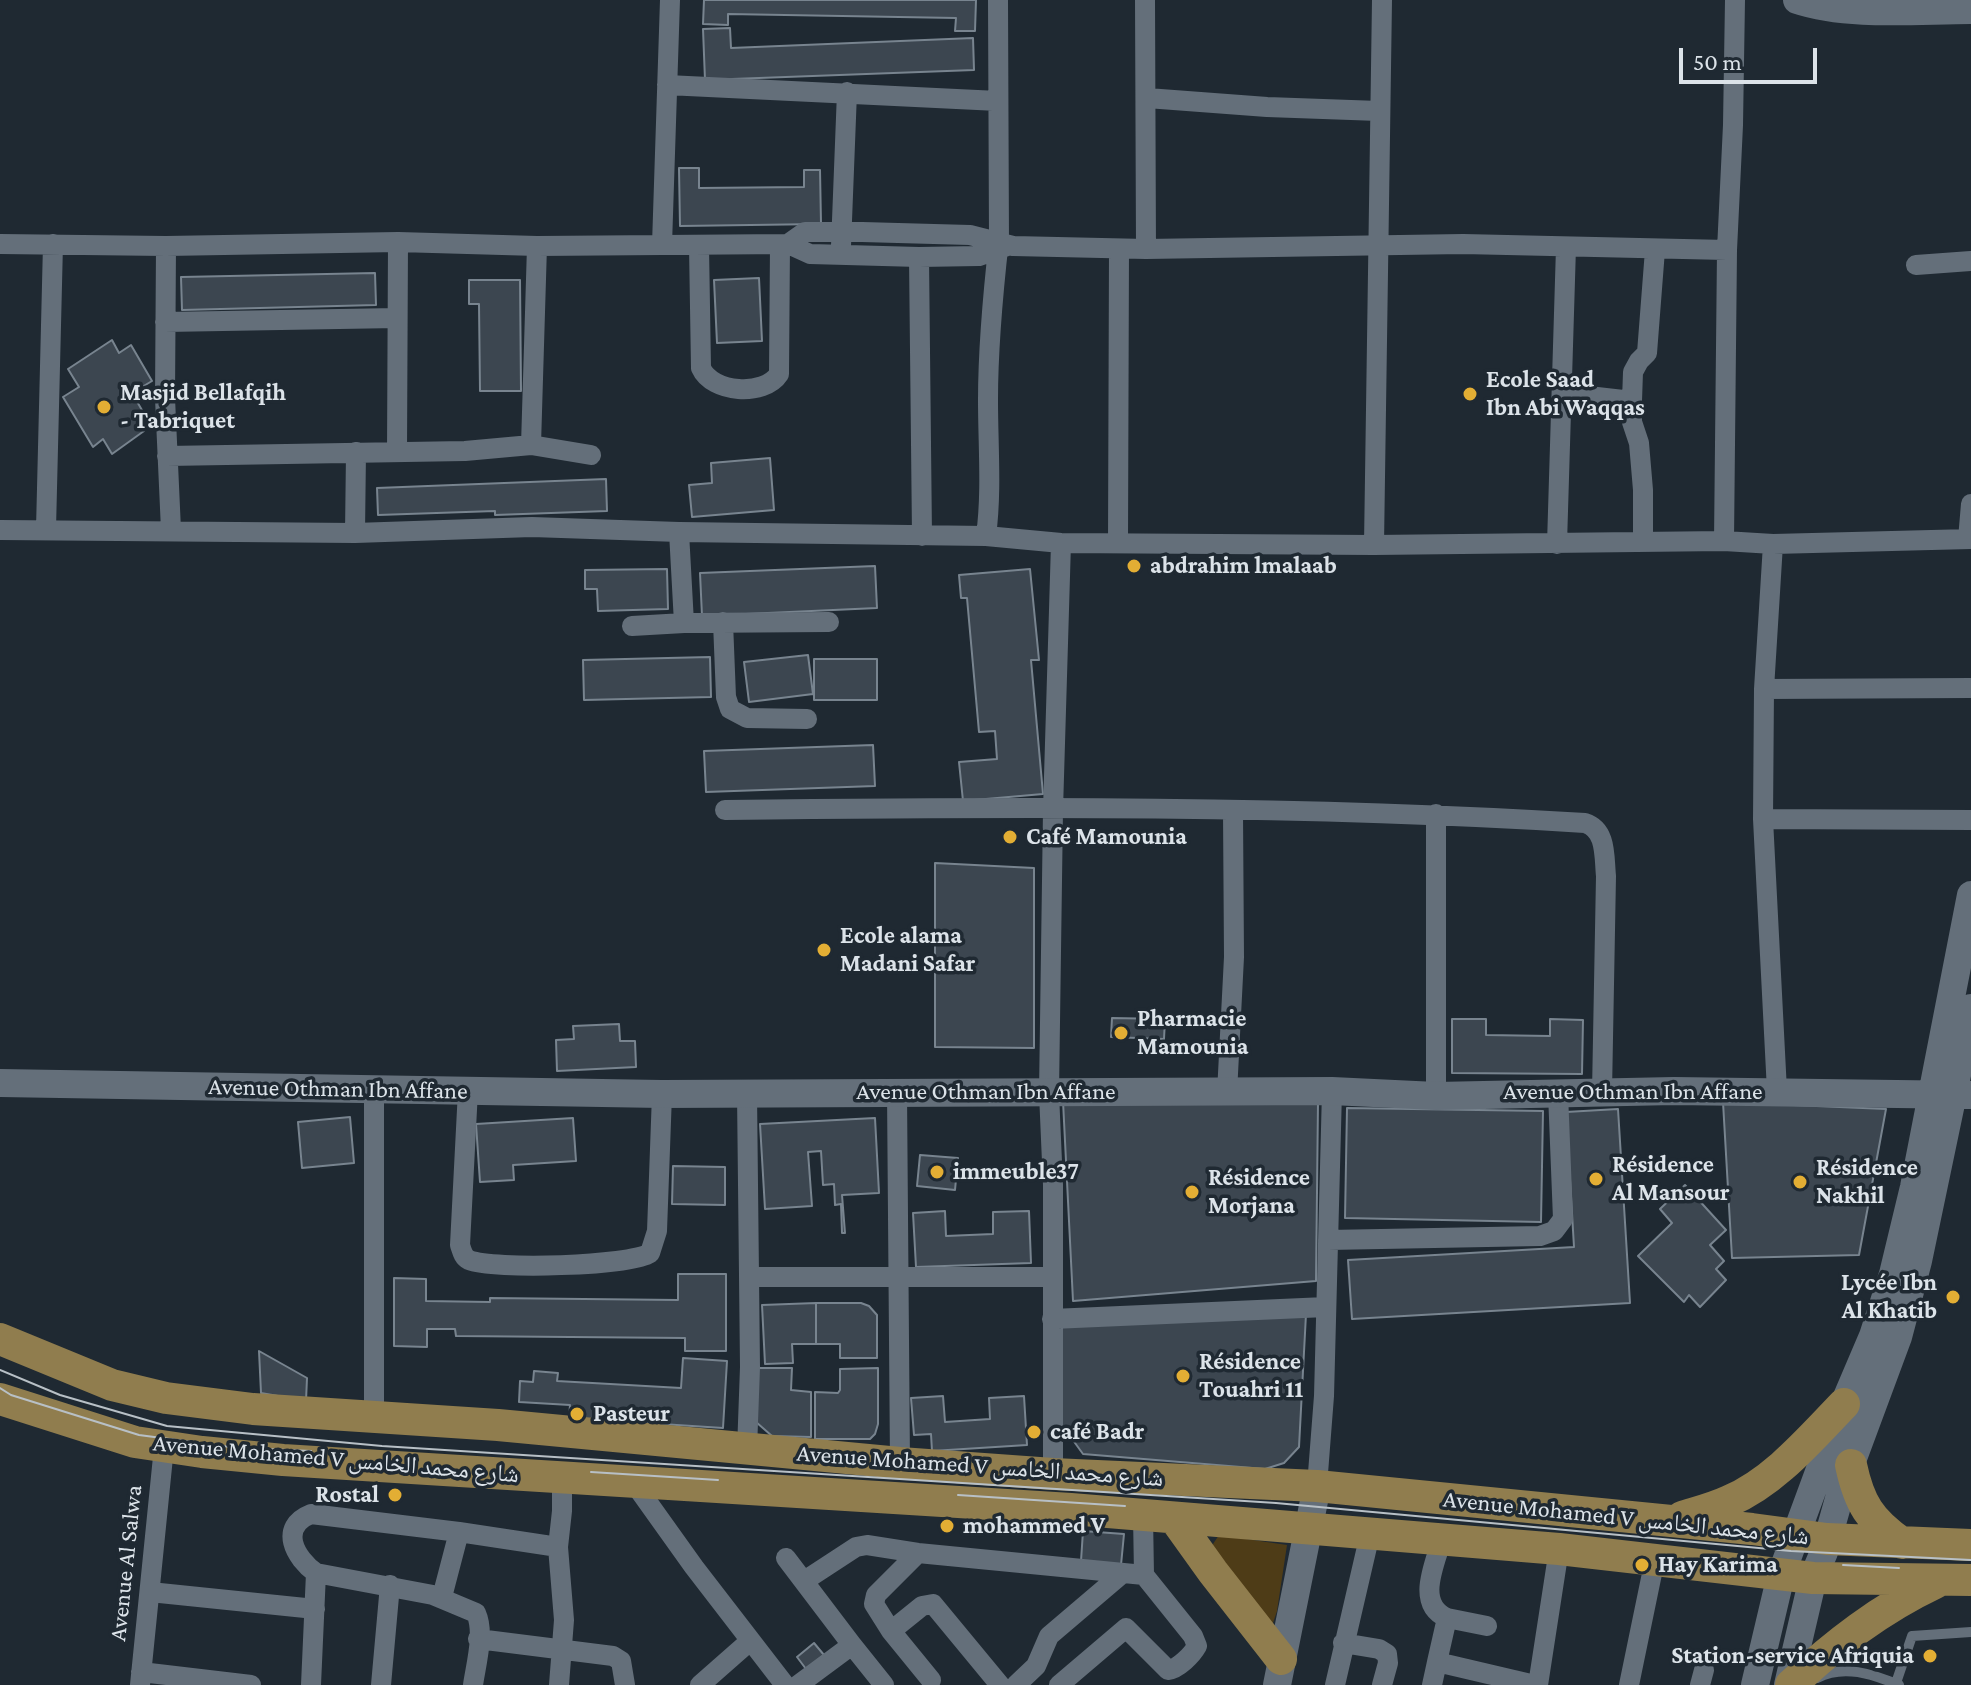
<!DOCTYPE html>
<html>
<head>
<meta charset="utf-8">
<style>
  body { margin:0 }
  #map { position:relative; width:1971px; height:1685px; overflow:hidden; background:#1f2932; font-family:"Crimson Pro",serif }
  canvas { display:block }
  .scale { position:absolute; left:1679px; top:48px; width:138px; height:36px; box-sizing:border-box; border:4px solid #dce3e9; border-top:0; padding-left:10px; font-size:24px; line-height:28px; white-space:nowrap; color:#dce3e9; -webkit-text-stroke:6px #1f2932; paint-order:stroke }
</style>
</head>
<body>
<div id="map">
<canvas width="1971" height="1685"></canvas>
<div class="scale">50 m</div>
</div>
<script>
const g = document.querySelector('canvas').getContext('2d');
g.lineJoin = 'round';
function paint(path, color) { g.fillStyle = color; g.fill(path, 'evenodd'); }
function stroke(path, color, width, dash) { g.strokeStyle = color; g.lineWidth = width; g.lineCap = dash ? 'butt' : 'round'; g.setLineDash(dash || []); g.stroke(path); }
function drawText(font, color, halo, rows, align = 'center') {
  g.font = font + ' "Crimson Pro","Noto Naskh Arabic",serif'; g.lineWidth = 7; g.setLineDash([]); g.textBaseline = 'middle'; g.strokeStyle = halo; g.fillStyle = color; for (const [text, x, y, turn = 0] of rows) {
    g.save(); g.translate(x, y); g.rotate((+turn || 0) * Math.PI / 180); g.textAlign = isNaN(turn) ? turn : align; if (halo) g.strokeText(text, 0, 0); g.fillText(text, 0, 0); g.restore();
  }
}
paint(new Path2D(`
  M 1219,1535 L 1287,1545 L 1277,1611 L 1273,1623 L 1269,1625 L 1211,1547 Z`), '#4e3c17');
const building = new Path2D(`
  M 704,0 L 976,0 L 975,31 L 955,31 L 956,18 L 728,14 L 728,25 L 703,24 Z
  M 730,28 L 731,48 L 973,38 L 974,70 L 705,80 L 703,29 Z
  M 679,168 L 699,168 L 699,188 L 804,187 L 804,170 L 820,170 L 821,224 L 680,226 Z
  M 375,273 L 376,305 L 182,310 L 181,277 Z
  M 759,278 L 762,341 L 717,343 L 714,280 Z
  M 469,280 L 520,280 L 521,391 L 480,391 L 479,304 L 469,304 Z
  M 112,340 L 119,353 L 131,345 L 152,381 L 132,393 L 146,417 L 139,421 L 144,431 L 112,454 L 103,439 L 93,447 L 63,397 L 79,387 L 68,369 Z
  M 770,458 L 774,510 L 692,517 L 689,485 L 712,483 L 711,463 Z
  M 606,479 L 607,511 L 495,515 L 495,511 L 378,515 L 377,488 Z
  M 875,566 L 877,608 L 702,616 L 700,573 Z
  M 667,569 L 668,609 L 598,611 L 597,589 L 585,589 L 585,570 Z
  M 1030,569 L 1039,660 L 1031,660 L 1043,794 L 963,801 L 959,762 L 997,759 L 995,731 L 979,732 L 967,598 L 961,598 L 959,575 Z
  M 808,655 L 813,694 L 749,702 L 744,662 Z
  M 710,657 L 711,697 L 584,700 L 583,660 Z
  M 814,659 L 877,659 L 877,700 L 814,700 Z
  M 873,745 L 875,786 L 706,792 L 704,751 Z
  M 935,863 L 1034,868 L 1034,1048 L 935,1047 Z
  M 1112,1018 L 1165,1019 L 1164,1039 L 1111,1037 Z
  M 1452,1019 L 1486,1019 L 1486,1035 L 1550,1036 L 1550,1019 L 1583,1020 L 1582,1074 L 1452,1073 Z
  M 619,1024 L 620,1041 L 635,1041 L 636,1067 L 557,1071 L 556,1040 L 574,1039 L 573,1026 Z
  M 1063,1101 L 1318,1102 L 1316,1281 L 1073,1301 Z
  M 1723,1102 L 1886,1109 L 1859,1255 L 1732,1258 Z
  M 1347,1108 L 1543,1111 L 1541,1222 L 1345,1218 Z
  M 1618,1109 L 1630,1303 L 1352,1319 L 1348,1260 L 1574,1247 L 1566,1112 Z
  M 350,1117 L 354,1163 L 302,1168 L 298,1122 Z
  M 573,1118 L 576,1161 L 513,1165 L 514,1180 L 480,1182 L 476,1124 Z
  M 875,1118 L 879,1193 L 842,1195 L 845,1233 L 842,1233 L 841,1204 L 835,1205 L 834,1184 L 823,1185 L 821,1151 L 808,1152 L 812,1206 L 765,1209 L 760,1124 Z
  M 920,1155 L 958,1158 L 955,1190 L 917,1186 Z
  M 673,1166 L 725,1167 L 725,1205 L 672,1204 Z
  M 1685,1185 L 1726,1230 L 1710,1245 L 1724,1261 L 1716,1269 L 1726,1280 L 1700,1307 L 1689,1295 L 1684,1302 L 1638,1256 L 1672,1223 L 1660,1209 Z
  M 945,1211 L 946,1236 L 993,1234 L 993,1212 L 1029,1211 L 1031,1263 L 916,1267 L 913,1213 Z
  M 678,1274 L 726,1274 L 726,1351 L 685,1351 L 685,1338 L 456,1336 L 455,1329 L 427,1329 L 427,1347 L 394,1346 L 394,1278 L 426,1279 L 426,1301 L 490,1302 L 490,1298 L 678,1300 Z
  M 816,1303 L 816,1344 L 792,1344 L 793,1363 L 765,1364 L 762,1305 Z
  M 816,1303 L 861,1303 L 869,1306 L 877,1315 L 877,1358 L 840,1358 L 840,1344 L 816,1344 Z
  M 1306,1314 L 1299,1447 L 1284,1463 L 1265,1469 L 1083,1454 L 1062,1425 L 1062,1326 Z
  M 259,1351 L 307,1378 L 306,1401 L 261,1393 Z
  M 683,1358 L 727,1361 L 723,1428 L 569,1418 L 570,1405 L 519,1402 L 520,1381 L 533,1382 L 534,1371 L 558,1373 L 557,1381 L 681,1388 Z
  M 755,1368 L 792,1368 L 791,1390 L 811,1392 L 811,1437 L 772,1436 L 756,1422 Z
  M 878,1368 L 878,1424 L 875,1434 L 870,1439 L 815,1439 L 815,1392 L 838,1393 L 840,1390 L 840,1369 Z
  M 943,1396 L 945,1422 L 990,1419 L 989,1398 L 1024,1396 L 1027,1445 L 932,1451 L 931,1434 L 914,1435 L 911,1398 Z
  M 1083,1531 L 1124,1534 L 1121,1565 L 1081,1561 Z
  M 814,1643 L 824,1655 L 806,1669 L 797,1657 Z`);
paint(building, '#3c4650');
stroke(building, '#78848f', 2);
stroke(new Path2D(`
  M 1817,1678 C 1844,1664 1872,1674 1899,1685
  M 1896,1683 L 1912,1636 L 1971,1632`), '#646f7a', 10);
stroke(new Path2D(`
  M 1145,0 L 1146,249
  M 667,85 L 998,101
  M 1147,98 L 1267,107 L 1379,111
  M 0,244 L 166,246 L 398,242 L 537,246 L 788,244 L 810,254 L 919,257 L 979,256 L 1007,246
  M 788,244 L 805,232 L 862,232 L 970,235 L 1013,246 L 1146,249 L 1463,244 L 1727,250
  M 662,245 L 670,0
  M 166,246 L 165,398 L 171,530
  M 699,246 L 701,368 C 712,393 764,397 779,374 L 780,245
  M 841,246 L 847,92
  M 919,257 L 922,536
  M 1916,265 L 1971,261
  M 165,322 L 397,318
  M 1562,393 L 1632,401
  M 531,445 L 591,455
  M 397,452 L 398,242
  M 167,456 L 465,451 L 531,445 L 537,246
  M 46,529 L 53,244
  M 0,530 L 355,533 L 532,527 L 679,532 L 986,536 L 1061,543 L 1374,545 L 1724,541 L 1773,544 L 1971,539
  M 679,532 L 684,623
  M 355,533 L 356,452
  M 986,536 C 992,491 988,446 988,400 C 988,347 993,293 999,240 L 998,0
  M 1968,539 L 1971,504
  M 1724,541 L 1727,250 L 1733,125 L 1735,0
  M 1118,542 L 1119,249
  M 1643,542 L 1643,490 L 1639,443 L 1632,422 L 1632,401 L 1633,372 L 1639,361 L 1647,353 L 1655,250
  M 1557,544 L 1566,247
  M 1773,544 L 1764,689 L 1763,819 L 1777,1091
  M 1374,545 L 1382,0
  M 723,622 L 726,697 L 730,709 L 747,718 L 807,719
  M 632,626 L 684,623 L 829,622
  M 1764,689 L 1971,688
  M 725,810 C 1012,807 1299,805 1585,823 C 1607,830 1604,857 1606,876 L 1602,1092
  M 1763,819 L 1971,820
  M 374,1089 L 374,1417
  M 468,1090 L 460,1245 C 462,1251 463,1257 469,1260 C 493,1270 630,1266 650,1253 L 657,1231 L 662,1094
  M 897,1092 L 900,1463
  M 1227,1093 L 1234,957 L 1233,812
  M 1436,1096 L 1436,814
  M 1328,1240 L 1540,1236 L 1554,1231 L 1563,1219 L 1558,1093
  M 750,1277 L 1051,1277
  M 1052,1319 L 1326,1307
  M 747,1450 L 750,1367 L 747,1093
  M 1053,1474 L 1053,1185 L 1049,1093 L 1053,810 L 1061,543
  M 634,1483 L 694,1567 L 785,1685
  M 1317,1486 L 1324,1396 L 1332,1091
  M 918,1553 L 876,1595 L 874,1604 L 891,1631 L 931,1680
  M 786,1558 L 852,1645
  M 804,1581 L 856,1547 L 867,1545 L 918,1553 L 1144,1575 L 1143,1515
  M 150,1592 L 315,1609
  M 442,1597 L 459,1532
  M 1447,1618 L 1487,1626
  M 891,1631 L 922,1606 L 933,1604 L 1000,1685
  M 478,1639 L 613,1656 L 621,1661 L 625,1685
  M 1343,1643 L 1379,1649 L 1387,1654 L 1388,1663 L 1382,1685
  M 1437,1662 L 1447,1618 C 1415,1604 1435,1564 1442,1539
  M 141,1672 L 251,1685
  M 140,1685 L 164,1447
  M 311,1685 L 316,1573
  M 381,1685 L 390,1585
  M 473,1685 C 476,1664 485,1633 476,1613 L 433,1595 L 316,1573 C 295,1558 278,1527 311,1514 L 459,1532 L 558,1547
  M 559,1685 L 564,1620 L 558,1547 L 562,1511 L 562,1478
  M 700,1685 L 750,1641
  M 798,1685 L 852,1645 L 884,1685
  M 1016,1685 L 1036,1666 L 1049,1636 L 1123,1573
  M 1059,1685 L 1126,1628 L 1168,1670 C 1178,1669 1192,1655 1197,1646 L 1193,1636 L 1144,1575
  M 1335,1685 L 1370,1534
  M 1432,1685 L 1437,1662 L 1535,1685
  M 1538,1685 L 1559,1549
  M 1629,1685 L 1655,1559
  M 1700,1685 L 1704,1670`), '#646f7a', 20);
stroke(new Path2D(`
  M 1797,0 C 1848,17 1917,10 1971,10
  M 0,1083 L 662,1094 L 1332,1091 L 1436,1096 L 1674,1091 L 1971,1095
  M 1277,1685 L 1317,1486
  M 1755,1685 L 1781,1575 L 1844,1404 L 1873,1336 L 1893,1274 L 1914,1187 L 1971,895
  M 1788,1685 L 1813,1578 L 1824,1552 L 1842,1488 L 1898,1337 L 1918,1261 L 1971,1008`), '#646f7a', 28);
stroke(new Path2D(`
  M 0,1339 L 112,1385 L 166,1398 L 253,1409 L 498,1425 L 900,1463 L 1053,1474 L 1317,1486 L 1752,1529 L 1827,1539 L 1971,1545
  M 0,1399 L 135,1442 L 202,1452 L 283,1460 L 1071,1509 L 1559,1549 L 1813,1578 L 1971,1580
  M 1851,1465 C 1859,1503 1870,1521 1902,1543
  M 1682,1517 C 1698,1512 1714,1508 1729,1501 C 1774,1482 1810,1439 1844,1404
  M 1175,1519 L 1213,1572 L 1281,1659
  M 1791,1685 C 1835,1644 1880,1609 1935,1583`), '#907d4e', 32);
stroke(new Path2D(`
  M 0,1370 L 60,1395 L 167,1426 L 382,1446 L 1276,1503 L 1791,1551 L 1971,1560
  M 0,1388 L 11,1395 L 139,1435 L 238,1448 L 311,1451
  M 591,1472 L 718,1480
  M 958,1495 L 1125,1506
  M 1843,1565 L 1899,1568`), '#b8c0c6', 2);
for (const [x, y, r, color] of [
  [1470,394,8,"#e3ae34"],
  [104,407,8,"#e3ae34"],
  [1134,566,8,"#e3ae34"],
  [1010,837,8,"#e3ae34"],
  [824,950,8,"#e3ae34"],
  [1121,1033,8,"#e3ae34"],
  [937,1172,8,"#e3ae34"],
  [1596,1179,8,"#e3ae34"],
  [1800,1182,8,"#e3ae34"],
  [1192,1192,8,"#e3ae34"],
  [1953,1297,8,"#e3ae34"],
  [1183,1376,8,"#e3ae34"],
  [577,1414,8,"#e3ae34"],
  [1034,1432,8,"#e3ae34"],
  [395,1495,8,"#e3ae34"],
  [947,1526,8,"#e3ae34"],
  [1642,1565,8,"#e3ae34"],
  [1930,1656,8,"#e3ae34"]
]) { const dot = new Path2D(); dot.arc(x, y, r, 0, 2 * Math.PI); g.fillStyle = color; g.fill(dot); stroke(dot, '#1f2932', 3); }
drawText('bold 24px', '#dce3e9', '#1f2932', [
  ["Ecole Saad",1486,380],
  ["Ibn Abi Waqqas",1486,408],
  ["Masjid Bellafqih",120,393],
  ["- Tabriquet",120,421],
  ["abdrahim lmalaab",1150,566],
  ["Café Mamounia",1026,837],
  ["Ecole alama",840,936],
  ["Madani Safar",840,964],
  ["Pharmacie",1137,1019],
  ["Mamounia",1137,1047],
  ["Résidence",1612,1165],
  ["Al Mansour",1612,1193],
  ["Résidence",1816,1168],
  ["Nakhil",1816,1196],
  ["immeuble37",953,1172],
  ["Résidence",1208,1178],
  ["Morjana",1208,1206],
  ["Lycée Ibn",1937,1283,"right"],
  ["Al Khatib",1937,1311,"right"],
  ["Résidence",1199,1362],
  ["Touahri 11",1199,1390],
  ["Pasteur",593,1414],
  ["café Badr",1050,1432],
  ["Rostal",379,1495,"right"],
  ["mohammed V",963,1526],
  ["Hay Karima",1658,1565],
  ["Station-service Afriquia",1914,1656,"right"]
], 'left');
drawText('24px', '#dce3e9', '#1f2932', [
  ["Avenue Othman Ibn Affane",338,1089,1],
  ["Avenue Othman Ibn Affane",986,1092],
  ["Avenue Othman Ibn Affane",1633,1092],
  ["Avenue Mohamed V شارع محمد الخامس",336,1459,5],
  ["Avenue Mohamed V شارع محمد الخامس",980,1466,4],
  ["Avenue Mohamed V شارع محمد الخامس",1626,1518,6],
  ["Avenue Al Salwa",126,1563,-84]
]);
</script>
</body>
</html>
